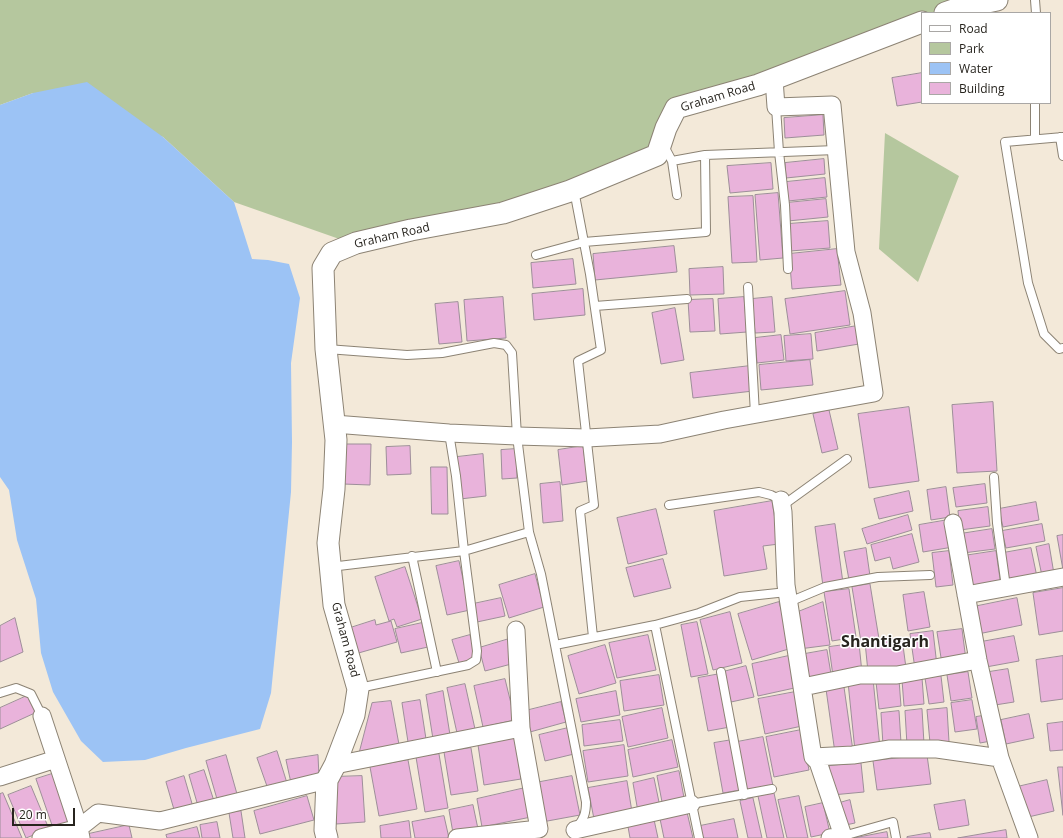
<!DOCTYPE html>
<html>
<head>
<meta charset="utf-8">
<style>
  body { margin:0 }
  #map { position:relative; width:1063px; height:838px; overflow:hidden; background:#f3e9d9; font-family:"Open Sans",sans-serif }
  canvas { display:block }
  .legend { position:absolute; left:921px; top:12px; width:130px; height:92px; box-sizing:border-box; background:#fff; border:1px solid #a9a7a5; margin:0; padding:5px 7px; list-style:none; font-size:12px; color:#27241e }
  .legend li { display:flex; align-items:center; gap:8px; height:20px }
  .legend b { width:20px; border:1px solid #a9a7a5 }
  .scale { position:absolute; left:12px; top:808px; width:63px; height:18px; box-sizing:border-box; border:2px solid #27241e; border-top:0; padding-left:5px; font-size:12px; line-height:14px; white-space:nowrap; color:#27241e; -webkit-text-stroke:3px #fff; paint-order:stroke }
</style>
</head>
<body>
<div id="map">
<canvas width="1063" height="838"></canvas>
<ul class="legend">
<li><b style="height:5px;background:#fff"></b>Road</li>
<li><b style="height:11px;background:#b5c79e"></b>Park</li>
<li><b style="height:11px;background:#9cc3f5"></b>Water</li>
<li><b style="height:11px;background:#e9b3db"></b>Building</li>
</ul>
<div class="scale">20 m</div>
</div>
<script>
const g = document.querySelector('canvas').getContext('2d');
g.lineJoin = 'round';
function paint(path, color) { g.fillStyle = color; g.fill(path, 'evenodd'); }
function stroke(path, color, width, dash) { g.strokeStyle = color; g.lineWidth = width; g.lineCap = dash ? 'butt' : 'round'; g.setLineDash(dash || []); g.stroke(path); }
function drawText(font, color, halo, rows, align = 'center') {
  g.font = font + ' "Open Sans",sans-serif'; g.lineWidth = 3; g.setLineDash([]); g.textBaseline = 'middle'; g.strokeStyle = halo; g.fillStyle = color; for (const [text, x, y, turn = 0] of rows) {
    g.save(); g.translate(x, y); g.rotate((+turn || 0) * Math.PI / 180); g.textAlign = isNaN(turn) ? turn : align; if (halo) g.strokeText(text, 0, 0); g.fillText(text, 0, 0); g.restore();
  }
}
paint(new Path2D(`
  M 0,0 L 1009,0 L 968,13 L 922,13 L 922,28 L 673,102 L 655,151 L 498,210 L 345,241 L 234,202 L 163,137 L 33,93 L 0,105 Z
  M 885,133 L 959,176 L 918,282 L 879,249 Z`), '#b5c79e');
paint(new Path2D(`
  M 87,82 L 163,137 L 234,202 L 252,259 L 268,260 L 289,264 L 300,298 L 291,363 L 292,442 L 291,492 L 271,693 L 260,729 L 186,748 L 145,760 L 103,762 L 81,741 L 53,692 L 41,653 L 36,599 L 17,540 L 9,490 L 0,477 L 0,105 L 33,93 Z`), '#9cc3f5');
const building = new Path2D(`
  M 922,73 L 922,102 L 897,106 L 892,78 Z
  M 823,115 L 824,135 L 785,138 L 784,118 Z
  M 824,159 L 825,174 L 786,178 L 785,163 Z
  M 771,163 L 773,189 L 730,193 L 727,166 Z
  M 825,178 L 827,197 L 788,201 L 786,182 Z
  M 778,193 L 783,258 L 760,260 L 755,195 Z
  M 753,196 L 757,262 L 732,263 L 728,197 Z
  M 826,199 L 828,217 L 788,221 L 786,203 Z
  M 828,221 L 830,248 L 790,251 L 788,224 Z
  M 674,246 L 677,272 L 595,280 L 593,254 Z
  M 837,249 L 841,285 L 792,289 L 789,254 Z
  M 573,259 L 576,284 L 533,288 L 531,263 Z
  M 723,267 L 724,294 L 690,295 L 689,269 Z
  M 583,289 L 585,315 L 534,320 L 532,294 Z
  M 845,291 L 850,325 L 790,334 L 785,299 Z
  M 503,297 L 506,338 L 467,341 L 464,300 Z
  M 744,297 L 747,332 L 720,334 L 718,299 Z
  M 772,297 L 775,332 L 755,333 L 752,299 Z
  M 713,299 L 715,331 L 690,332 L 688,300 Z
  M 458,302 L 462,342 L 439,344 L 435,304 Z
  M 675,308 L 684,360 L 661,364 L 652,313 Z
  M 857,326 L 859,344 L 817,351 L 815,333 Z
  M 811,334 L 813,359 L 786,361 L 784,336 Z
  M 781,335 L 784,360 L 757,363 L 755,338 Z
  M 810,360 L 813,385 L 761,390 L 759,365 Z
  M 750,366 L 753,391 L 693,398 L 690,373 Z
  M 993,402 L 997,471 L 957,473 L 952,405 Z
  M 909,407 L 919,481 L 869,488 L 858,414 Z
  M 829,410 L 838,449 L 822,453 L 813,414 Z
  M 343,444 L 371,444 L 370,485 L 343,484 Z
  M 410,446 L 411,474 L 387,475 L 386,447 Z
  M 583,446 L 588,481 L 562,485 L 558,450 Z
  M 516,449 L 517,478 L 502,479 L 501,450 Z
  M 483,454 L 486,496 L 460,499 L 457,457 Z
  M 431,467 L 447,467 L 448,514 L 432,514 Z
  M 560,482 L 563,521 L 543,523 L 540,484 Z
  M 985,484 L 987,503 L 956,507 L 953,488 Z
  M 946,487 L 950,517 L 931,520 L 927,490 Z
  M 909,491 L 913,511 L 879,519 L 874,499 Z
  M 772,501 L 779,544 L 763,546 L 767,569 L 724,576 L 714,511 Z
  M 1036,502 L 1039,520 L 1003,527 L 999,509 Z
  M 988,507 L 990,526 L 960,530 L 958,511 Z
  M 656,509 L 667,554 L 628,564 L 617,518 Z
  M 908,515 L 912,530 L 867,544 L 862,529 Z
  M 948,520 L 953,547 L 923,552 L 919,525 Z
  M 835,524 L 843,583 L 823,586 L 815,527 Z
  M 1042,524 L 1045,541 L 1006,548 L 1002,531 Z
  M 992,529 L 995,549 L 963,553 L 960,534 Z
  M 912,534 L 919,562 L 893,569 L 890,557 L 875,561 L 871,545 Z
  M 1063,535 L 1063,570 L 1057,536 Z
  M 1049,544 L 1054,574 L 1042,576 L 1036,547 Z
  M 866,548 L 870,576 L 849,580 L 844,552 Z
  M 1031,548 L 1037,577 L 1009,583 L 1003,553 Z
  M 949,551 L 953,585 L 936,587 L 932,553 Z
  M 996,551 L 1001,586 L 968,591 L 963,556 Z
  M 663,559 L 671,588 L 634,597 L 626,568 Z
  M 459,561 L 470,610 L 447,615 L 436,566 Z
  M 405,567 L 422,619 L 397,627 L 394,619 L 389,621 L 375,577 Z
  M 535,574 L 544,607 L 509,618 L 499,585 Z
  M 870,584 L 879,639 L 861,642 L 852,587 Z
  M 1063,588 L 1063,631 L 1039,635 L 1033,593 Z
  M 849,589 L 856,637 L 832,641 L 824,592 Z
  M 924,592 L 930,627 L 908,631 L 903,595 Z
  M 501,598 L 505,616 L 477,622 L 473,604 Z
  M 1017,598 L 1022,625 L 978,634 L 973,607 Z
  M 779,602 L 792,648 L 752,660 L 738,614 Z
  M 823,602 L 830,645 L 799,649 L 793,614 Z
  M 730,612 L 742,663 L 713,670 L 700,620 Z
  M 15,618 L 23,652 L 0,662 L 0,626 Z
  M 375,620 L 376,625 L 391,621 L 397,642 L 355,654 L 347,629 Z
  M 697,622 L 708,674 L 691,677 L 681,625 Z
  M 422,623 L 428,647 L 401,653 L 395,629 Z
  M 962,629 L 966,660 L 942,664 L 937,632 Z
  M 933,631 L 937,666 L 915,669 L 910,634 Z
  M 470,635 L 476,658 L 459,663 L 452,640 Z
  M 648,635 L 656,670 L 617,678 L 609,643 Z
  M 1014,636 L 1019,661 L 986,667 L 981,642 Z
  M 902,638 L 906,668 L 868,672 L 865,642 Z
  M 509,639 L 515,663 L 485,671 L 479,648 Z
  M 859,643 L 862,673 L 833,676 L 829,647 Z
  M 605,645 L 616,683 L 579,694 L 568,656 Z
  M 827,650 L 831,674 L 803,680 L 799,655 Z
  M 793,655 L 799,687 L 758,696 L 752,664 Z
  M 1063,656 L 1063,699 L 1041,702 L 1036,660 Z
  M 746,666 L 754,697 L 731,702 L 723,672 Z
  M 1008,669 L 1014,702 L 995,705 L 989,672 Z
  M 968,672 L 972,698 L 951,701 L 947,675 Z
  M 720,674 L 730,727 L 708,731 L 698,678 Z
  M 659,675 L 664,705 L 624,711 L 620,681 Z
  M 941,676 L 944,702 L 929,704 L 925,678 Z
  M 922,678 L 924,704 L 904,706 L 902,680 Z
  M 505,679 L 515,720 L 483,727 L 474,686 Z
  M 873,679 L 880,748 L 855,751 L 848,682 Z
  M 843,680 L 853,751 L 835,753 L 825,682 Z
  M 899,680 L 901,706 L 879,709 L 876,682 Z
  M 465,684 L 475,729 L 457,733 L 447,688 Z
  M 443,691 L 450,735 L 433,739 L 426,695 Z
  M 616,691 L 620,715 L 581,722 L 576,699 Z
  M 795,692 L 802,726 L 765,734 L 758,699 Z
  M 29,695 L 37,712 L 0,729 L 0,708 Z
  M 420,700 L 426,739 L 408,742 L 402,703 Z
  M 972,700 L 977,729 L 955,732 L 951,703 Z
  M 391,701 L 400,750 L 358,757 L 372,703 Z
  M 561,702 L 566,722 L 530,732 L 525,711 Z
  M 662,708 L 668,738 L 628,747 L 622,717 Z
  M 947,708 L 949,742 L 930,743 L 927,710 Z
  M 922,709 L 924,744 L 907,745 L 905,711 Z
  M 899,711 L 901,743 L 883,745 L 881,713 Z
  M 1029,714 L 1034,738 L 1006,744 L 1001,720 Z
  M 988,715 L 991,741 L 980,743 L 976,717 Z
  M 620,720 L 623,741 L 584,746 L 582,725 Z
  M 1063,722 L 1063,750 L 1050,751 L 1047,724 Z
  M 568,728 L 574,754 L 545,761 L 539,735 Z
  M 801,730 L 809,770 L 774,777 L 766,737 Z
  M 763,737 L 773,786 L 747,792 L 737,742 Z
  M 515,738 L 521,779 L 484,785 L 478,745 Z
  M 672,740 L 678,767 L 633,777 L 628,750 Z
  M 732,740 L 740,790 L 723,793 L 714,743 Z
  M 624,745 L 628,776 L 588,782 L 583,751 Z
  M 471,748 L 478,791 L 451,795 L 444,752 Z
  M 277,751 L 287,783 L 268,789 L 257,758 Z
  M 439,754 L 448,808 L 425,812 L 416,757 Z
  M 226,755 L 237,794 L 217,799 L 206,761 Z
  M 318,755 L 319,777 L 291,783 L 286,760 Z
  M 927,755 L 931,784 L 877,790 L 873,761 Z
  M 408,760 L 417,809 L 379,816 L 370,767 Z
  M 861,763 L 864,792 L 832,795 L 829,766 Z
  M 1058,767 L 1063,767 L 1063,815 Z
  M 204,770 L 214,801 L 198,806 L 189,775 Z
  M 679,771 L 685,803 L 663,807 L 657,776 Z
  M 55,773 L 72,821 L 53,828 L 36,779 Z
  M 184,776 L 193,807 L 175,813 L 166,782 Z
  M 362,776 L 365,822 L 336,824 L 333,777 Z
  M 572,776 L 580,815 L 542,822 L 535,783 Z
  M 654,778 L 660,807 L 638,812 L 633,783 Z
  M 1047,780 L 1054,811 L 1024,818 L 1017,787 Z
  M 627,781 L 632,812 L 594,819 L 588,788 Z
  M 31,786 L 49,829 L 26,838 L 8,795 Z
  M 525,788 L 531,817 L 482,827 L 477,799 Z
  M 3,793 L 22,838 L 0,838 L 0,794 Z
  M 774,793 L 784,838 L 767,838 L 758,796 Z
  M 307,796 L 314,820 L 260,834 L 254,811 Z
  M 799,796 L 808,838 L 787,838 L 778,800 Z
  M 753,798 L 762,838 L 748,838 L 740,801 Z
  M 850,800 L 855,823 L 841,826 L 836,804 Z
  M 965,800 L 969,825 L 939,830 L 934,805 Z
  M 823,803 L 830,833 L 811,837 L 805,807 Z
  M 473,805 L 478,829 L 453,833 L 449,810 Z
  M 686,808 L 693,838 L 664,838 L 659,814 Z
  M 241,811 L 245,838 L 233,838 L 229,813 Z
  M 653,815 L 658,838 L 630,838 L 627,821 Z
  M 444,816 L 449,838 L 415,838 L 412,822 Z
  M 734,819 L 738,838 L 703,838 L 700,826 Z
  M 409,821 L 411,838 L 381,838 L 380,826 Z
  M 217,822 L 220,838 L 202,838 L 200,825 Z
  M 129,825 L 132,838 L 84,838 L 84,835 Z
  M 197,827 L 200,838 L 167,838 L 166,835 Z
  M 1006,830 L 1007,838 L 958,838 Z
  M 887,832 L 888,838 L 854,838 Z
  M 930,833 L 931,838 L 907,838 L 907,837 Z`);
paint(building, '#e9b3db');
stroke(building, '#9d8e99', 1);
const service = new Path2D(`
  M 1035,0 L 1036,13
  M 776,107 L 779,152 L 785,205 L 788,269
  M 1060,137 L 1063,156
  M 1063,137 L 1005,142 L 1028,283 L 1044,334 L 1059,349 L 1063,348
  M 1035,139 L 1035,103
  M 664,146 L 672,161 L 677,195
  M 672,161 L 705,155 L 836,150
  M 574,190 L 590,274 L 601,350 L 578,361 L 594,505 L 580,511 L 593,637
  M 536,255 L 584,242 L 706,232 L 705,155
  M 748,287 L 755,414
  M 595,306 L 687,299
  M 327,349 L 407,355 L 442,353 L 494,343 L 506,345 L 512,353 L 517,436 L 529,532 L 464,551 L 330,567
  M 994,477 L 997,523 L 1006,587
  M 669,505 L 759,492 L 771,495 L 781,500
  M 782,506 L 847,459
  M 529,532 L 541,574 L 555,645 L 655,625 L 699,613 L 740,597 L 787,592
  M 412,556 L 437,672
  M 789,602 L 825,587 L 878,577 L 930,575
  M 655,625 L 699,838
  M 555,645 L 586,802 C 586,813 584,819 577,827
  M 721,672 L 744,795
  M 359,688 L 468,665 L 476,660 L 477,651 L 464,551 L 456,476 L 449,433
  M 0,693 L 16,688 L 31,694 L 42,716
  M 691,804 L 772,789
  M 844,837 L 843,836 L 893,822 L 896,838`);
const minor = new Path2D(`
  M 334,424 L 449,433 L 517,436 L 587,438 L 660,434 L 724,420 L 874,393 L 862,313 L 846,252 L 832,105 L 776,107 L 774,79
  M 781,500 L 783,512 L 786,585 L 813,757 L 818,762 L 843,836 L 830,838
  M 953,523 L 978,660 L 1000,758 L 1029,838
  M 966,595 L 1063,577
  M 803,687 L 860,675 L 897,675 L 978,660
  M 813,757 L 853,755 L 890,749 L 937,749 L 1000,758
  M 335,765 L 521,728
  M 0,777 L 56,759
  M 575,830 L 691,804
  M 41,838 L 79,828 L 42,716
  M 81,838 L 79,828 L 98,813 L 160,821 L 327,780
  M 457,838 L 539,829 L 521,728 L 516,630`);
const tertiary = new Path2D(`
  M 945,13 L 959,8 L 997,0
  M 327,838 L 325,830 L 327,780 L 335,765 L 354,715 L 358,689 L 334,605 L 328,543 L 334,489 L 336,440 L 326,349 L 323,268 L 332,253 L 356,243 L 411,230 L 503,213 L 570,191 L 657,155 L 666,128 L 676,108 L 758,85 L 922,22`);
stroke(service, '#8c8374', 10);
stroke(minor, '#8c8374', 19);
stroke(tertiary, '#8c8374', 23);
stroke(service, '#fff', 8);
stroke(minor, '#fff', 17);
stroke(tertiary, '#fff', 21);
drawText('12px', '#27241e', '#fff', [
  ["Graham Road",718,97,-17],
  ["Graham Road",392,236,-13],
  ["Graham Road",345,640,75]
]);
drawText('bold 16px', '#27241e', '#fff', [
  ["Shantigarh",885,642]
]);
</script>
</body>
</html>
